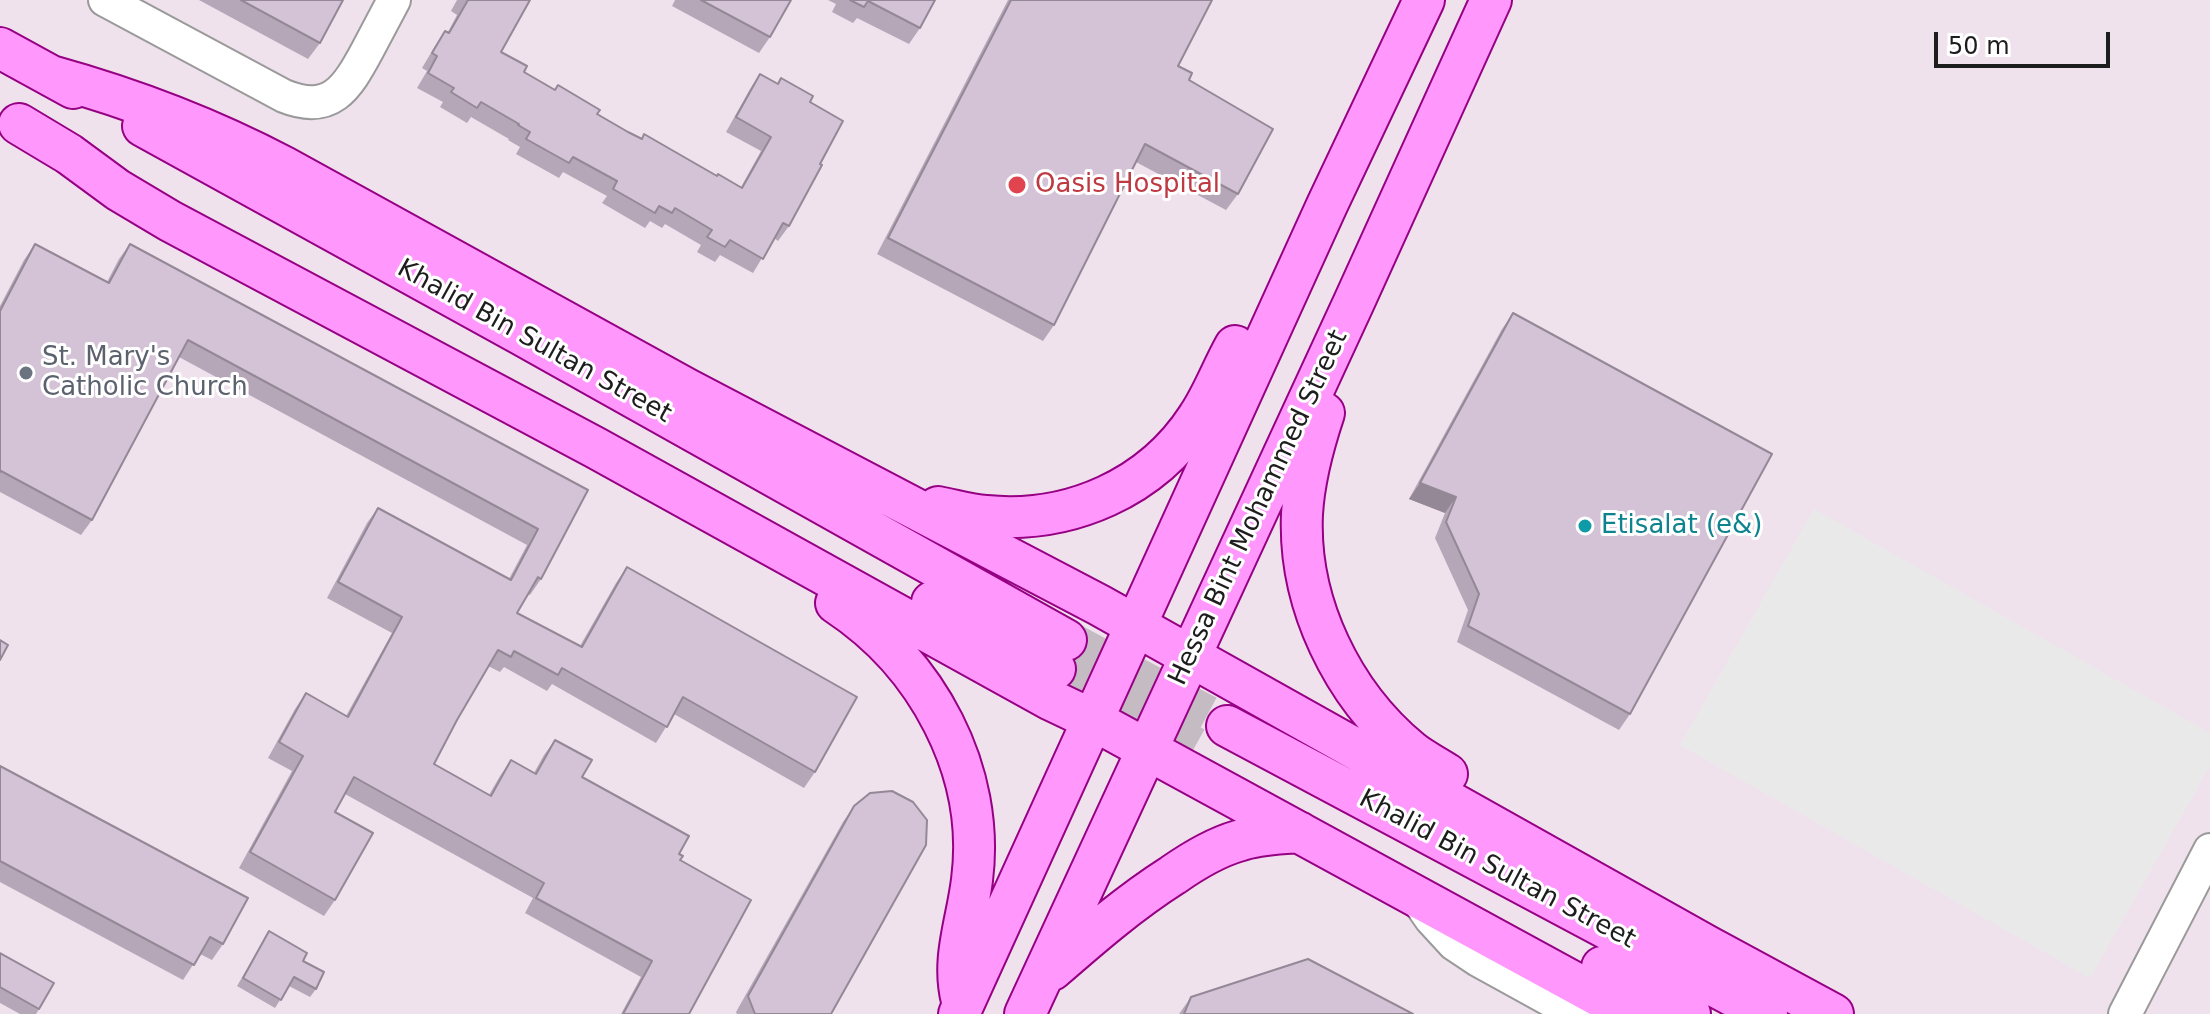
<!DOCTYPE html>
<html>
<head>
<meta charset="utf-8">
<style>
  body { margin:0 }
  #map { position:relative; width:2210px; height:1014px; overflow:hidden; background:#efe2ed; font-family:"DejaVu Sans",sans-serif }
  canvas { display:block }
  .scale { position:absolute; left:1934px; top:32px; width:176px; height:36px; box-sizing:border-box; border:4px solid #1d1d1d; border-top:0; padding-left:10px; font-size:24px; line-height:28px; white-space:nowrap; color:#1d1d1d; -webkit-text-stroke:6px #fff; paint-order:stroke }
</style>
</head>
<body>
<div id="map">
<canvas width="2210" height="1014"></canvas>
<div class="scale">50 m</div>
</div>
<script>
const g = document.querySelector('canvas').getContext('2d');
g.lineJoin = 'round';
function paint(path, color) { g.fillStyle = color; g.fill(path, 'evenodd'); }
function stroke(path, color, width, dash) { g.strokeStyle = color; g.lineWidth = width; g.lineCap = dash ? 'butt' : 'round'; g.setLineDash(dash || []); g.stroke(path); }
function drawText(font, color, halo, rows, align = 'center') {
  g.font = font + ' "DejaVu Sans",sans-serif'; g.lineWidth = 6; g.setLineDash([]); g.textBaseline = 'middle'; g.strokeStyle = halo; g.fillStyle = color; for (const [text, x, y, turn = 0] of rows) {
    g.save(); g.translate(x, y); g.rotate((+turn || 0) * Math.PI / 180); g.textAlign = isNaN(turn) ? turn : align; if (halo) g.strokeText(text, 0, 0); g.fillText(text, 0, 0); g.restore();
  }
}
paint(new Path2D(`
  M 1814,509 L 2210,733 L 2210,766 L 2090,978 L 1680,745 Z`), '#e9e9e9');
stroke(new Path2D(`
  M 1066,640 L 1227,726
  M 1055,669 L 1211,756`), '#c5bbc3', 40, [40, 20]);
const minor = new Path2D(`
  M 105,0 L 284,96 C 331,115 347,88 367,51 C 376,34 385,17 394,0
  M 1417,899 L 1431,919 L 1454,944 L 1478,960 L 1576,1014
  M 2125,1014 L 2210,850`);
const major = new Path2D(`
  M 0,48 L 73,88
  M 51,76 C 134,99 208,127 284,167 L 687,389 L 1099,605 L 1707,946 L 1833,1014
  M 19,124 L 69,154 L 118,190 L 170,221 L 596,448 L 1051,700 L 1093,720 L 1632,1014
  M 143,126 L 522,335 L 1066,640
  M 1324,413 C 1313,446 1304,479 1302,514 C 1298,603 1342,694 1411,751 C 1422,760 1435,766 1447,774
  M 938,507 C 954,510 970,515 986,516 C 1070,524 1152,488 1198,417 C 1213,395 1222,369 1235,346
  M 932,602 L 1055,669
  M 836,603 C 927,663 986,771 972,880 C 967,922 951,959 962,1001
  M 1227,726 L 1767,1014
  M 1602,967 L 1690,1014
  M 1052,970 C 1091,936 1129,903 1173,875 C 1193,861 1214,848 1238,841 C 1258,834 1278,834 1299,832
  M 959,1014 L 1327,205 L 1424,0
  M 1025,1014 L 1354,302 L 1491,0`);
stroke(minor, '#9a9a9a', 36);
stroke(major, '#960083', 44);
stroke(minor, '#fff', 32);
stroke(major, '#ff97fd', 40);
paint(new Path2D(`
  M 199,0 L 343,0 L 320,43 L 308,59 Z
  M 457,0 L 530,0 L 501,52 L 524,72 L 628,132 L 741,187 L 761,151 L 726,132 L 750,89 L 760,74 L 777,84 L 781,78 L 810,102 L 820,164 L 789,226 L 778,241 L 774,238 L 753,273 L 720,255 L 715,262 L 697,252 L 701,245 L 665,224 L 662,228 L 650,221 L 645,228 L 602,203 L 607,196 L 563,172 L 559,178 L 516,154 L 520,147 L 508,140 L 509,139 L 471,117 L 467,123 L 440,107 L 443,102 L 417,88 L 427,71 L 422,68 L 435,46 L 445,31 L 448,32 L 457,15 L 451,11 Z
  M 675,0 L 791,0 L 770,37 L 759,53 L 672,6 Z
  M 828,0 L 935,0 L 920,28 L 909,44 L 857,18 L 853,23 L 832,12 L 836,4 Z
  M 1008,0 L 1212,0 L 1178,66 L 1189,80 L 1238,194 L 1226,210 L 1136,162 L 1054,325 L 1043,341 L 877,254 Z
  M 35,244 L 107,282 L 119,259 L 130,244 L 588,490 L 541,579 L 530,595 L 528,594 L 517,613 L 580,646 L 616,583 L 627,567 L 815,772 L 804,788 L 674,714 L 656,743 L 552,684 L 547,691 L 504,667 L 500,672 L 488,666 L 457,720 L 434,764 L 489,795 L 500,776 L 511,760 L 534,773 L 544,755 L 555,740 L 582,777 L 679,854 L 689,1014 L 621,1014 L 641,977 L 525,913 L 533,898 L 345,794 L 335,812 L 335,900 L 324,916 L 239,868 L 292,771 L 268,758 L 295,709 L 306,693 L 346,716 L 392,633 L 327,598 L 367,523 L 378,508 L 509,579 L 527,545 L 179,357 L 92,520 L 81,535 L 0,492 L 0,306 L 24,260 Z
  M 1513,313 L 1630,714 L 1619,730 L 1457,642 L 1468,610 L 1435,538 L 1445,513 L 1409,499 L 1502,329 Z
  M 0,766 L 223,944 L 212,960 L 200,954 L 183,980 L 0,882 Z
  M 854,806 L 831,1014 L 737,1014 L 736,1012 L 843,822 Z
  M 269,931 L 303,961 L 316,989 L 310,997 L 289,986 L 275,1008 L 237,986 Z
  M 0,953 L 39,1009 L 36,1014 L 20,1014 L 0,1003 Z
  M 1191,997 L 1413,1014 L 1179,1014 Z`), '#b6a7b8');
paint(new Path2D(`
  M 1420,483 L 1456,497 L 1445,513 L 1409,499 Z`), '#948896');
const building = new Path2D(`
  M 241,0 L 343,0 L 320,43 Z
  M 468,0 L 530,0 L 501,52 L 527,66 L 524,72 L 555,90 L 558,85 L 600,110 L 597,114 L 628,132 L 642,139 L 644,134 L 717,176 L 718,174 L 742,188 L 771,137 L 736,117 L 760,74 L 778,84 L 781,78 L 813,96 L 810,102 L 843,121 L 820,164 L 822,165 L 789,226 L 783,223 L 763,259 L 730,240 L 725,247 L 707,237 L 712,230 L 675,208 L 672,213 L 659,206 L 655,213 L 613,189 L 617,181 L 573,157 L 569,163 L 526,139 L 530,132 L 518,125 L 519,124 L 481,102 L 477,108 L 451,92 L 454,88 L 428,73 L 437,56 L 432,53 L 445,31 L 449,33 Z
  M 701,0 L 791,0 L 770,37 Z
  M 850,0 L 935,0 L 920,28 L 868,1 L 864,7 Z
  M 1011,0 L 1212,0 L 1178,66 L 1192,73 L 1189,80 L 1273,129 L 1238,194 L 1145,144 L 1054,325 L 888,238 Z
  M 35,244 L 109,283 L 130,244 L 588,490 L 541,579 L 538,577 L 517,613 L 582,647 L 627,567 L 857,697 L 815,772 L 683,697 L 667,727 L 562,668 L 558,675 L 514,651 L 511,657 L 498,650 L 457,720 L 434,764 L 491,796 L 511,760 L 536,774 L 555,740 L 592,760 L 582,777 L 689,836 L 679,854 L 683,856 L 680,860 L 751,900 L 689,1014 L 623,1014 L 652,961 L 536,898 L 544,883 L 354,777 L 335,812 L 373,833 L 335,900 L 250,852 L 303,756 L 279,742 L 306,693 L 348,717 L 402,617 L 338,582 L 378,508 L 511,580 L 538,529 L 188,340 L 92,520 L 1,471 L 0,472 L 0,311 Z
  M 1513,313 L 1772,454 L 1630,714 L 1468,626 L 1479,594 L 1446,522 L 1456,497 L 1420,483 Z
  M 0,640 L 8,645 L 0,660 Z
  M 0,766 L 248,898 L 223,944 L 210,937 L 194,965 L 0,861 Z
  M 892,791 L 913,802 L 927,820 L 926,845 L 831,1014 L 755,1014 L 748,996 L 854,806 L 870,793 Z
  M 269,931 L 307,953 L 303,961 L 324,972 L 316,989 L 294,977 L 281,1000 L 243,978 Z
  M 0,953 L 54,983 L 39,1009 L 0,987 Z
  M 1308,959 L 1413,1014 L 1184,1014 L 1191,997 Z`);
paint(building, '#d4c2d6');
stroke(building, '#948896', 2);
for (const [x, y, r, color] of [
  [1017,185,10,"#e0444e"],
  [26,373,8,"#6b7280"],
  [1585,526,8,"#0f9aa8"]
]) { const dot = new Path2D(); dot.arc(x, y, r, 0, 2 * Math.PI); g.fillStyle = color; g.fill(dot); stroke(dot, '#fff', 3); }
drawText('26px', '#be3a42', '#fff', [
  ["Oasis Hospital",1035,185]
], 'left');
drawText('26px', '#1d1d1d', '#fff', [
  ["Khalid Bin Sultan Street",534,342,29],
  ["Hessa Bint Mohammed Street",1259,508,-65],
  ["Khalid Bin Sultan Street",1497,870,28]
]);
drawText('26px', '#5b616d', '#fff', [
  ["St. Mary's",42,358],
  ["Catholic Church",42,388]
], 'left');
drawText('26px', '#0d838f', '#fff', [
  ["Etisalat (e&)",1601,526]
], 'left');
</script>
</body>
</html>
